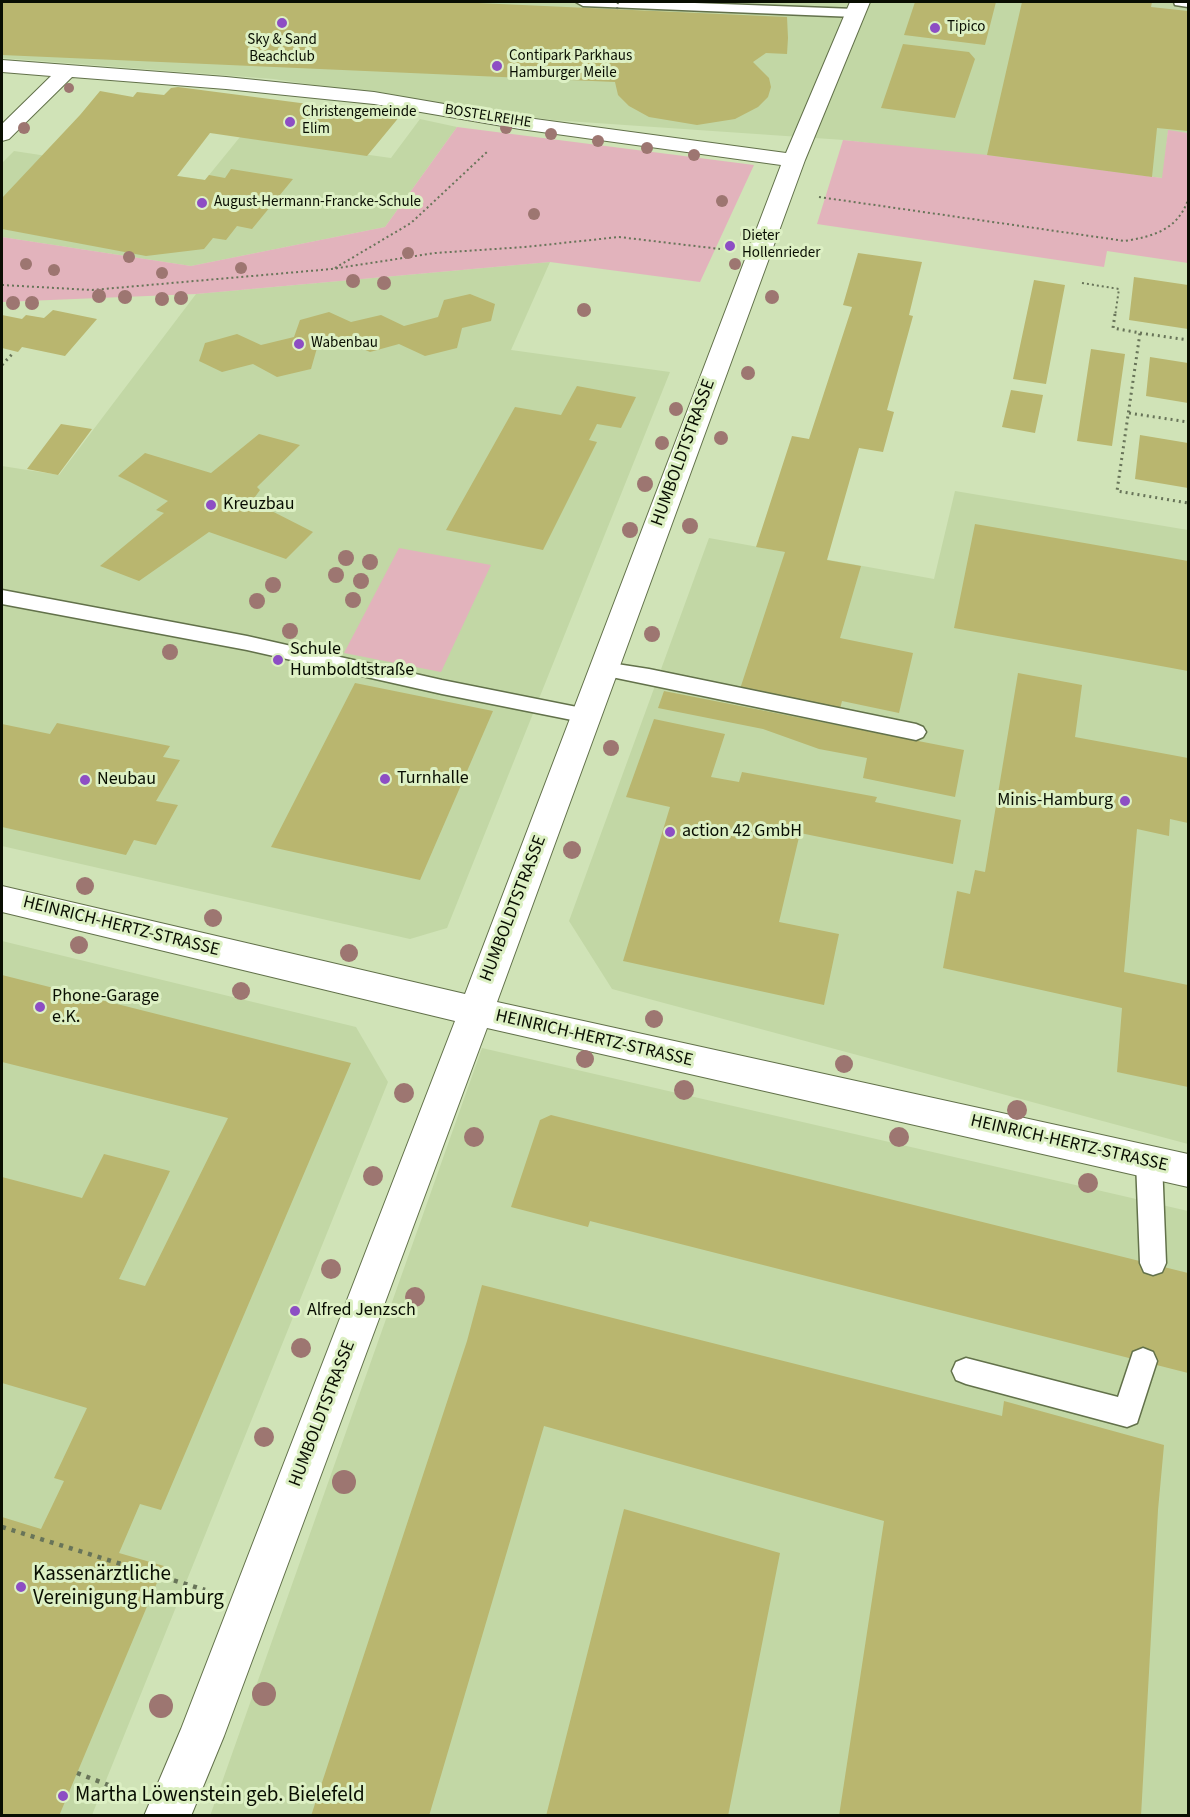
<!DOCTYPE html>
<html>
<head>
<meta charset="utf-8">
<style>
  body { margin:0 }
  #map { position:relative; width:1190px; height:1817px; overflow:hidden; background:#d0e3b7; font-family:"Source Sans 3",sans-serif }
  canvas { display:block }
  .frame { position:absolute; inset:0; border:3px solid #090e02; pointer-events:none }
</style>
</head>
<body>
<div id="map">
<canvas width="1190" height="1817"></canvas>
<div class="frame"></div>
</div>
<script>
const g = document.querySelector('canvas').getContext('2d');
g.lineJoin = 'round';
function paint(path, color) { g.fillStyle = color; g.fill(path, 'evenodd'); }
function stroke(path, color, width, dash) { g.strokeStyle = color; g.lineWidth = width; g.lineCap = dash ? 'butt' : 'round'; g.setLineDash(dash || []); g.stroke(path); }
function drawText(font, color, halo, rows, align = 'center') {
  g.font = font + ' "Source Sans 3",sans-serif'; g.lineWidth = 6; g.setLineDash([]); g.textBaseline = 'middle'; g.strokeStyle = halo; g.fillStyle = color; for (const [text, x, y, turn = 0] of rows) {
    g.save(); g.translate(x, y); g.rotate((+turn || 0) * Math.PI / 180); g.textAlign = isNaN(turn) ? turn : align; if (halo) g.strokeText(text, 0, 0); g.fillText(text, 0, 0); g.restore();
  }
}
paint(new Path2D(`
  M 2,2 L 1188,2 L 1188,133 L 1168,131 L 1163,178 L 844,140 L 552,120 L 273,79 L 2,58 Z
  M 420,119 L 457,127 L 385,227 L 191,266 L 2,237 L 2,163 L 14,151 L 205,180 L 240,137 L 391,158 Z
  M 550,262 L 511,350 L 670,372 L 447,928 L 410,939 L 2,846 L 2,466 L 59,475 L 196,294 Z
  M 955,491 L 1188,530 L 1188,1144 L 612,989 L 569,921 L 709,538 L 934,579 Z
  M 2,941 L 356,1027 L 388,1082 L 92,1815 L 2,1816 Z
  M 482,1048 L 1188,1211 L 1188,1815 L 210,1816 Z`), '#c2d7a5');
paint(new Path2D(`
  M 457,127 L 754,165 L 700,282 L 550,262 L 196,294 L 2,302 L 2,237 L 191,266 L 385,227 Z
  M 1168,130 L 1188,133 L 1188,263 L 1107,251 L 1104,267 L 817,224 L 843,140 L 987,155 L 1162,178 Z
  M 399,548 L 491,565 L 441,672 L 344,653 Z`), '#e2b3bc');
paint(new Path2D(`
  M 2,2 L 456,2 L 787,17 L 788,38 L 787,54 L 766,53 L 753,62 L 769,78 L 771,87 L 768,97 L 758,107 L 735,119 L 697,125 L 649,117 L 629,106 L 618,95 L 615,82 L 2,55 Z
  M 915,2 L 996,2 L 985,45 L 904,35 Z
  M 1022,2 L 1127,3 L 1128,2 L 1152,2 L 1151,7 L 1188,11 L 1188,131 L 1157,128 L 1152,177 L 987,155 Z
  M 903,44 L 969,52 L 975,59 L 955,118 L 881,108 Z
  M 178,87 L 400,116 L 367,156 L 210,133 L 177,176 L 205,180 L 209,175 L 225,178 L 231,169 L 293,179 L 252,229 L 237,226 L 226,240 L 213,238 L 204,249 L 146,256 L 2,229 L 2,198 L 80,115 L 100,91 L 133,97 L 137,92 L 164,95 L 171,88 Z
  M 858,253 L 922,262 L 909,315 L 913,316 L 887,410 L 894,412 L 883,452 L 859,448 L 827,560 L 861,566 L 840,638 L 913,653 L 899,713 L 842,701 L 840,709 L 740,689 L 785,552 L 756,547 L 792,436 L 809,439 L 852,307 L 843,305 Z
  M 1134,277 L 1188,285 L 1188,329 L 1129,320 Z
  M 1034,280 L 1065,285 L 1046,384 L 1013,379 Z
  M 470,294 L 495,304 L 491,321 L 462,328 L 457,348 L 425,356 L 399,344 L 370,352 L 345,341 L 317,348 L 311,369 L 277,377 L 253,364 L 222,372 L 199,361 L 205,343 L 237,334 L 261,345 L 294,337 L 300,320 L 329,312 L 351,322 L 381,315 L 404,326 L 438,317 L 444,300 Z
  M 53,310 L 97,319 L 65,356 L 22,347 L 18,352 L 2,348 L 2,315 L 22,319 L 26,315 L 44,318 Z
  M 1091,349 L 1125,354 L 1112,446 L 1077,441 Z
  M 1150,357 L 1188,363 L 1188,403 L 1146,396 Z
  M 577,386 L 636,397 L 621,428 L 597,424 L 589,440 L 597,442 L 543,550 L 446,530 L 515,407 L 561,415 Z
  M 1011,390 L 1043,395 L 1035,433 L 1002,427 Z
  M 61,424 L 92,429 L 58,475 L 27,469 Z
  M 259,434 L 300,445 L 257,487 L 260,490 L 252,501 L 313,532 L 286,559 L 209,532 L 139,581 L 100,566 L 164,513 L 156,510 L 168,501 L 118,476 L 145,453 L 211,473 Z
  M 1140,435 L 1188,443 L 1188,488 L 1135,479 Z
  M 975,524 L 1188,561 L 1188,671 L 954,628 Z
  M 1018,673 L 1082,685 L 1075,737 L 1188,758 L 1188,823 L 1170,819 L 1169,836 L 1137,829 L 1124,972 L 1188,985 L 1188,1087 L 1117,1072 L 1122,1008 L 943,968 L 957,891 L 970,894 L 975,870 L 985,872 Z
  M 355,683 L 493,711 L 420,880 L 271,847 Z
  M 664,691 L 964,750 L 955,797 L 863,778 L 867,758 L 819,749 L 763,729 L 658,708 Z
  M 654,719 L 725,734 L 711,777 L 739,782 L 742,772 L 877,797 L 875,802 L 961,820 L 953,864 L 800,833 L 779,922 L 839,934 L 824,1005 L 623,961 L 670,807 L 626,797 Z
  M 57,723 L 170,746 L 163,757 L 180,760 L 156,801 L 178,805 L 156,845 L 134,840 L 126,855 L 2,827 L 2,724 L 50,734 Z
  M 2,975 L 351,1063 L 161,1510 L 140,1504 L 119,1553 L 164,1566 L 59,1816 L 2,1816 L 2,1517 L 41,1529 L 64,1481 L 54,1478 L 87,1408 L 2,1383 L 2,1177 L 82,1198 L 104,1154 L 170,1171 L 119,1279 L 145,1286 L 228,1118 L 2,1062 Z
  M 551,1115 L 1188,1273 L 1188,1373 L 590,1221 L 588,1227 L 511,1207 L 540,1120 Z
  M 482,1285 L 1002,1416 L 1004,1401 L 1164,1445 L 1158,1510 L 1141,1816 L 839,1816 L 884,1521 L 544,1426 L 429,1816 L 311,1816 L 467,1341 Z
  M 624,1509 L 780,1553 L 728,1816 L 546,1816 Z`), '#b9b66f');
const lane = new Path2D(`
  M 576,2 L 668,2 L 855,9 L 862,13 L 855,17 L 583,6 Z
  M 1174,2 L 1188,2 L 1188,7 L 1175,5 Z
  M 2,590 L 247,636 L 442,680 L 587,709 L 594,711 L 597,716 L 594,721 L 587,723 L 442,694 L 247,650 L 2,604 Z
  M 604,662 L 649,669 L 916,724 L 923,727 L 926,732 L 923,737 L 916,740 L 597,674 L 594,669 L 597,664 Z
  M 1149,1150 L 1158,1153 L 1162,1161 L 1166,1263 L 1162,1272 L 1153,1275 L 1144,1272 L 1140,1263 L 1136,1161 L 1140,1153 Z
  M 1143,1348 L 1153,1352 L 1157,1361 L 1137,1423 L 1127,1427 L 966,1384 L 956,1380 L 952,1371 L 956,1362 L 966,1358 L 1118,1397 L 1133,1352 Z`);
const street = new Path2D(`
  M 850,2 L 870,2 L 805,160 L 497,1002 L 1188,1154 L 1188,1187 L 487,1028 L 224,1736 L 191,1816 L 144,1816 L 181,1729 L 455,1021 L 2,912 L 2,886 L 465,994 L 781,165 L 520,129 L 374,104 L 226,89 L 72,77 L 9,139 L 2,141 L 2,124 L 51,76 L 2,72 L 2,60 L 226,77 L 374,92 L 520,117 L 786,153 Z`);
stroke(lane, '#62714a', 3);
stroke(street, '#62714a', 2);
stroke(new Path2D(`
  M 819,197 L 1125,241 C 1154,236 1177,230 1188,200
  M 335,268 L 411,223 L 488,151
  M 1082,283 L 1119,289 L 1115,316
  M 2,285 L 92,290 L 332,269 L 435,253 L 525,247 L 619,237 L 720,249`), '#687459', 2, [2, 3]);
stroke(new Path2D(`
  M 1115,314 L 1113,328 L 1140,333 L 1117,491 L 1188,503
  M 1140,333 L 1188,340
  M 2,365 L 14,352
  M 1129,413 L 1188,422`), '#687459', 3, [2, 4]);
stroke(new Path2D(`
  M 2,1527 L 205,1590
  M 77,1773 L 124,1791`), '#687459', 4.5, [4, 6]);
paint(lane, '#fff');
paint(street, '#fff');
stroke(new Path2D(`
  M 617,9 L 618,2`), '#687459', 2, [2, 3]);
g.fillStyle = '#9d7671';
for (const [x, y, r] of [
  [69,88,5],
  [24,128,6],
  [506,128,6],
  [551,134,6],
  [598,141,6],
  [647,148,6],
  [694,155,6],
  [722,201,6],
  [534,214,6],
  [746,234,6],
  [408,253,6],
  [793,253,6],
  [129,257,6],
  [26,264,6],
  [735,264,6],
  [241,268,6],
  [54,270,6],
  [162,273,6],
  [353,281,7],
  [384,283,7],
  [99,296,7],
  [125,297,7],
  [772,297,7],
  [181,298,7],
  [162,299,7],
  [13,303,7],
  [32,303,7],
  [584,310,7],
  [748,373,7],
  [676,409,7],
  [721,438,7],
  [662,443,7],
  [645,484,8],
  [690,526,8],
  [630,530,8],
  [346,558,8],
  [370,562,8],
  [336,575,8],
  [361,581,8],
  [273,585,8],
  [353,600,8],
  [257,601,8],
  [290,631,8],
  [652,634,8],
  [170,652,8],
  [611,748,8],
  [572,850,9],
  [85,886,9],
  [213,918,9],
  [79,945,9],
  [349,953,9],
  [241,991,9],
  [654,1019,9],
  [585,1059,9],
  [844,1064,9],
  [684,1090,10],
  [404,1093,10],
  [1017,1110,10],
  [474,1137,10],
  [899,1137,10],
  [373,1176,10],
  [1088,1183,10],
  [331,1269,10],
  [415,1297,10],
  [301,1348,10],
  [264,1437,10],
  [344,1482,12],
  [264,1694,12],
  [161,1706,12]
]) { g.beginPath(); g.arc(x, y, r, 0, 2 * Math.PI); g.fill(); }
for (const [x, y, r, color] of [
  [282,23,6,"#8d4ec4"],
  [935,28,6,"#8d4ec4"],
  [497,66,6,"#8d4ec4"],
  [290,122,6,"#8d4ec4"],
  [202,203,6,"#8d4ec4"],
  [730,246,6,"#8d4ec4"],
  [299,344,6,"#8d4ec4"],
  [211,505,6,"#8d4ec4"],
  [278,660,6,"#8d4ec4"],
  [385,779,6,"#8d4ec4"],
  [85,780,6,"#8d4ec4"],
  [1125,801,6,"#8d4ec4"],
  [670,832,6,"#8d4ec4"],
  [40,1007,6,"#8d4ec4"],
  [295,1311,6,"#8d4ec4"],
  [21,1587,6,"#8d4ec4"],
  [63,1796,6,"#8d4ec4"]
]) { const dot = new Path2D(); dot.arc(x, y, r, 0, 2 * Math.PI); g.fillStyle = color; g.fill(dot); stroke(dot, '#ddf0c4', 2); }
drawText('15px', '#090e02', '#ddf0c4', [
  ["Tipico",947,28],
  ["Sky & Sand",282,41,"center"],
  ["Beachclub",282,58,"center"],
  ["Contipark Parkhaus",509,57],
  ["Hamburger Meile",509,74],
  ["Christengemeinde",302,113],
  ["Elim",302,130],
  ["August-Hermann-Francke-Schule",214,203],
  ["Dieter",742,237],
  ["Hollenrieder",742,254],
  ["Wabenbau",311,344]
], 'left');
drawText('15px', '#090e02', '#ddf0c4', [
  ["BOSTELREIHE",488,117,9]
]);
drawText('18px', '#090e02', '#ddf0c4', [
  ["HUMBOLDTSTRASSE",684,453,-70],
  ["HUMBOLDTSTRASSE",514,909,-69],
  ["HEINRICH-HERTZ-STRASSE",121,927,14],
  ["HEINRICH-HERTZ-STRASSE",594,1039,13],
  ["HEINRICH-HERTZ-STRASSE",1069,1144,13],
  ["HUMBOLDTSTRASSE",323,1414,-69]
]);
drawText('18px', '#090e02', '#ddf0c4', [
  ["Kreuzbau",223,505],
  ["Schule",290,650],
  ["Humboldtstraße",290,671],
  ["Turnhalle",397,779],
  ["Neubau",97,780],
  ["Minis-Hamburg",1113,801,"right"],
  ["action 42 GmbH",682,832],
  ["Phone-Garage",52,997],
  ["e.K.",52,1018],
  ["Alfred Jenzsch",307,1311]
], 'left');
drawText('21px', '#090e02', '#ddf0c4', [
  ["Kassenärztliche",33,1575],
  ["Vereinigung Hamburg",33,1599],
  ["Martha Löwenstein geb. Bielefeld",75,1796]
], 'left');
</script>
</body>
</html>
